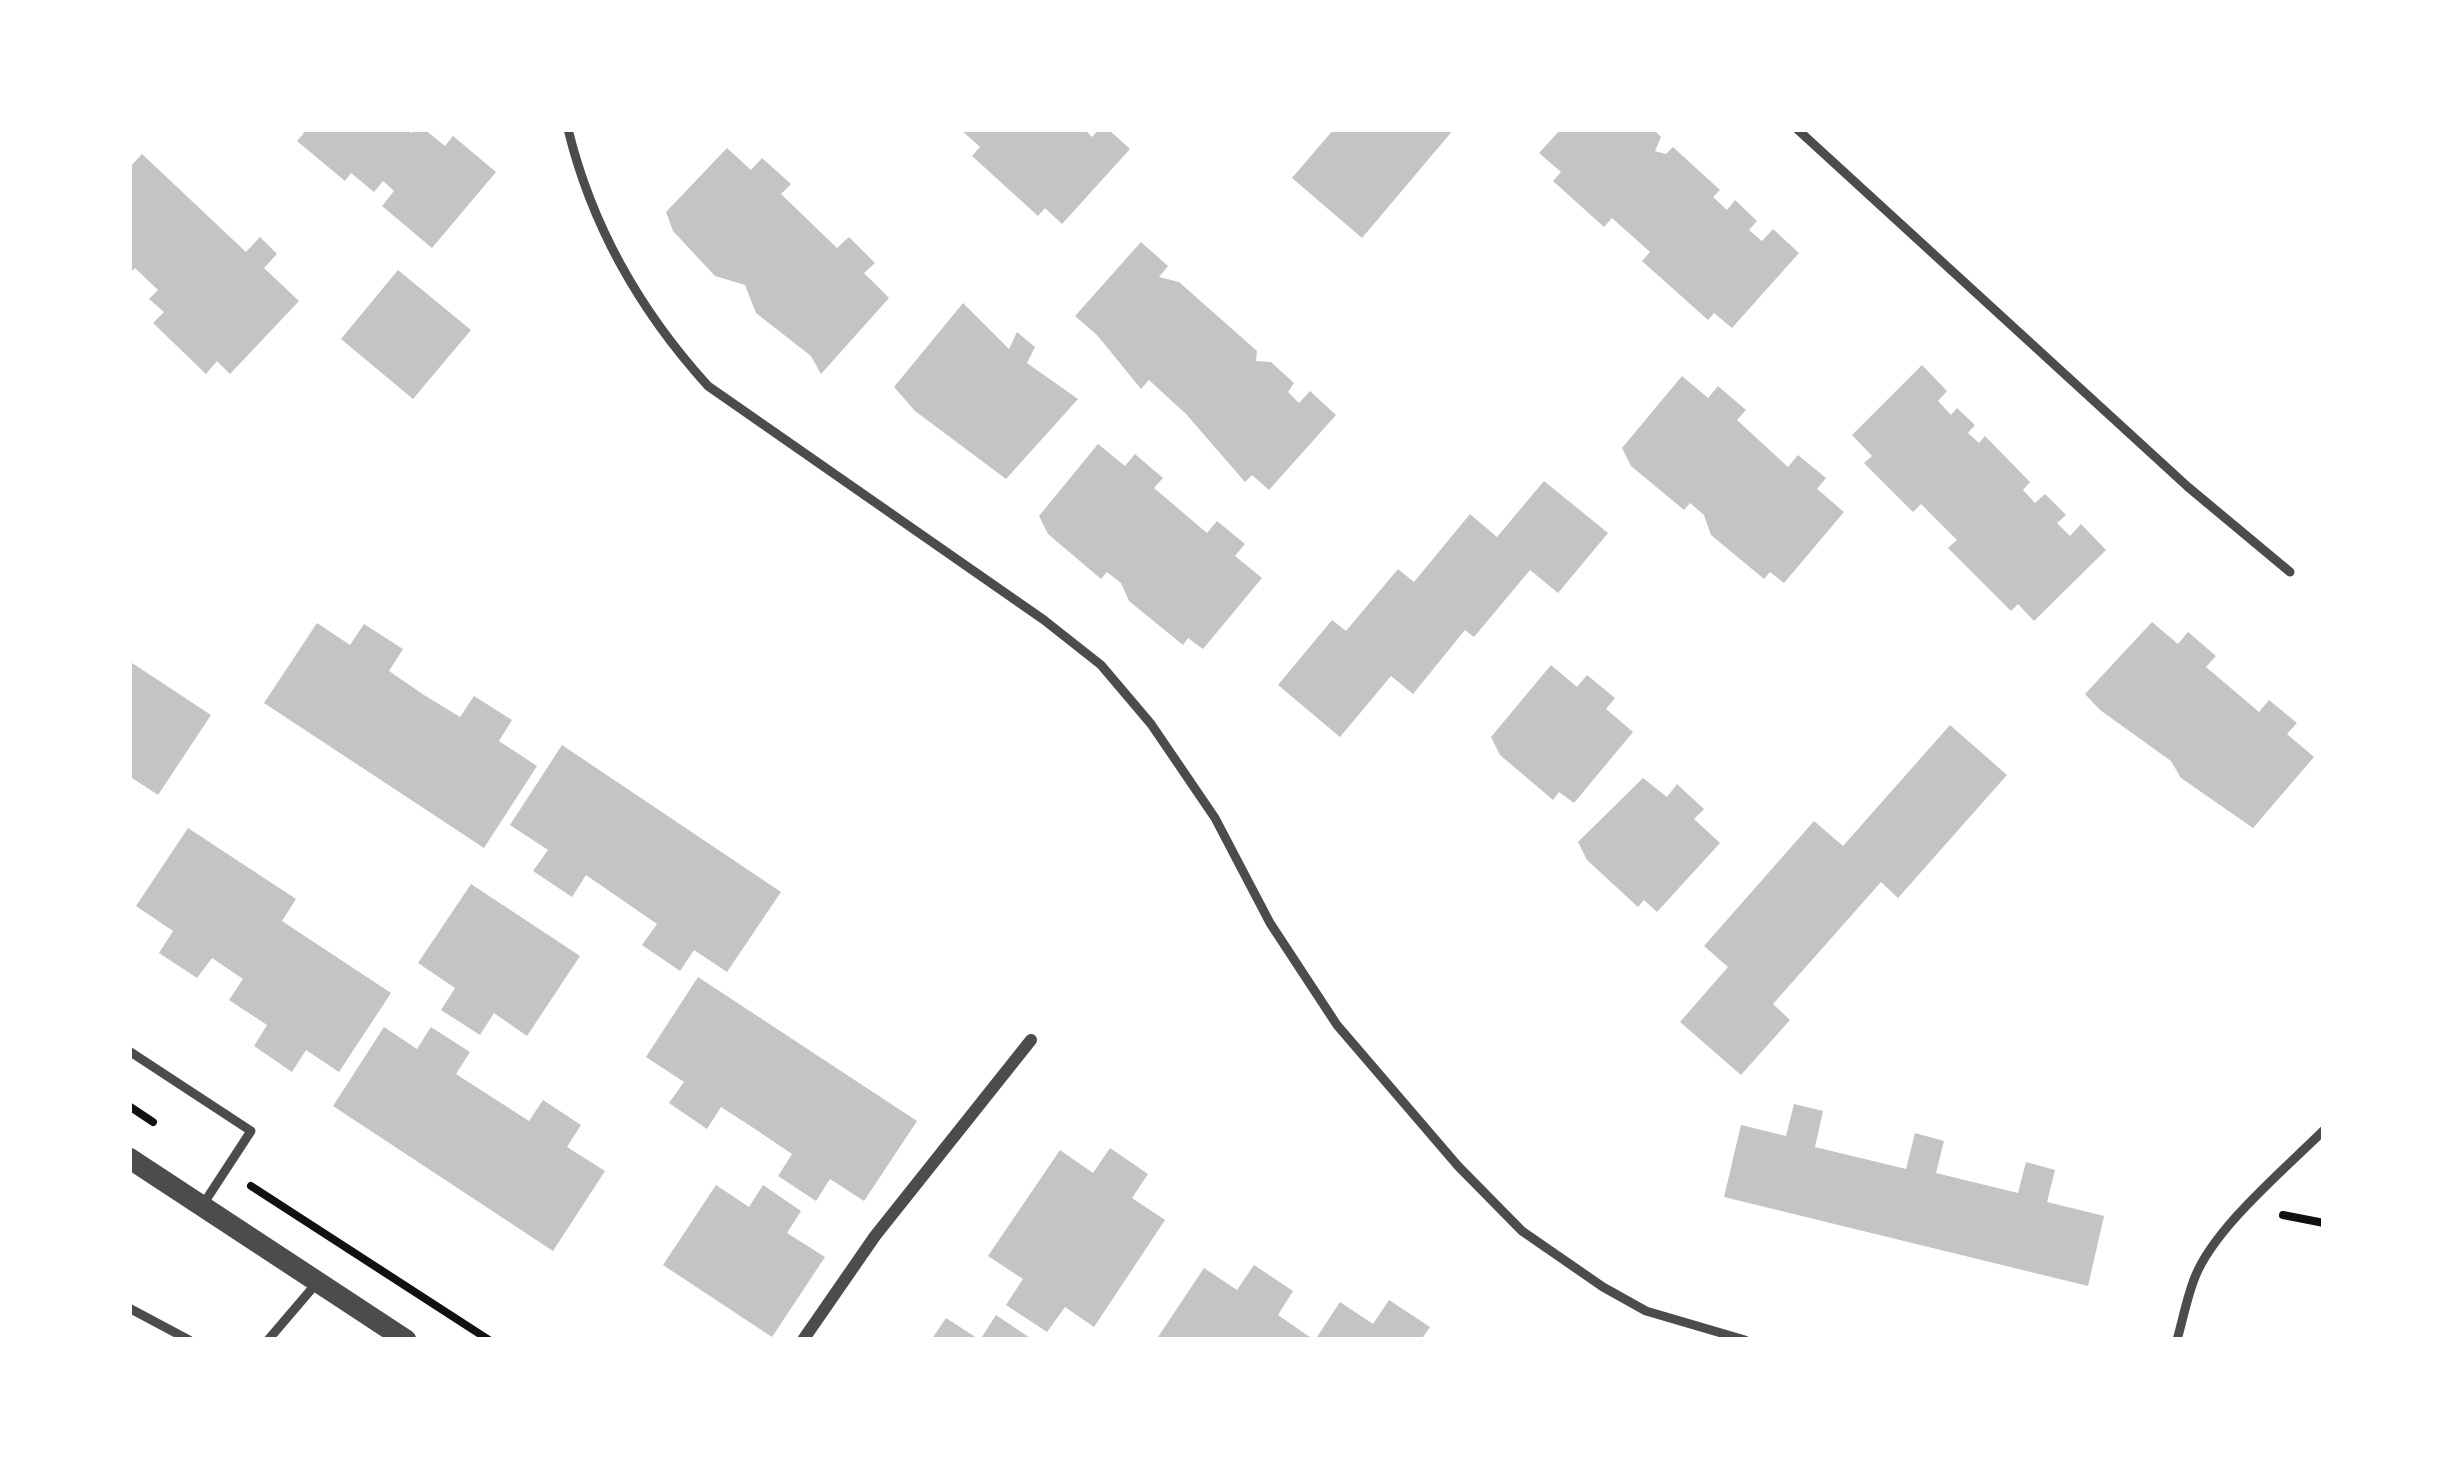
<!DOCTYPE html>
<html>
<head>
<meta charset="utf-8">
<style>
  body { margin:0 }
  #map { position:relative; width:2453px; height:1469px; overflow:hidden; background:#fff; font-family:"DM Sans",sans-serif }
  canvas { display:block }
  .frame { position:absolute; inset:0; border:132px solid #fff; pointer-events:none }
</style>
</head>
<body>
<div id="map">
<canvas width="2453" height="1469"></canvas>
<div class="frame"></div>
</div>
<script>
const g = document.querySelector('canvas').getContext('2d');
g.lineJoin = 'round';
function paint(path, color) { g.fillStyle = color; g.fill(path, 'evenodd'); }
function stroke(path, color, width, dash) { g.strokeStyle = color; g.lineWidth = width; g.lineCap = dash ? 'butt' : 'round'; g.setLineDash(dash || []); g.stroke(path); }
paint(new Path2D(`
  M 299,129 L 406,129 L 411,133 L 415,129 L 424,129 L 445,146 L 453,136 L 496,172 L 432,248 L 382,206 L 394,191 L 383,181 L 374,192 L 351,173 L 345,181 L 297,141 L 304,133 Z
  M 960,129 L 1084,129 L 1092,137 L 1099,129 L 1108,129 L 1130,149 L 1062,224 L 1045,208 L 1038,216 L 972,156 L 980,147 Z
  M 1334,129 L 1454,129 L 1362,238 L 1292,178 Z
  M 1561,129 L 1653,129 L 1661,137 L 1655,151 L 1666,154 L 1673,147 L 1720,190 L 1713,197 L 1727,210 L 1735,200 L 1757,221 L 1749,230 L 1762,241 L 1773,229 L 1799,253 L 1732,328 L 1714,313 L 1708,320 L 1642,261 L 1650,252 L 1612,218 L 1604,227 L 1553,181 L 1561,172 L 1539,153 Z
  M 727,148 L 751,170 L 762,158 L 791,184 L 781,194 L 837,248 L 849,237 L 875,263 L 864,273 L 889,298 L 821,374 L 811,356 L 756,313 L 745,285 L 715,276 L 673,231 L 666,212 Z
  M 142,154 L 246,252 L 260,237 L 277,254 L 264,268 L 299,301 L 230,374 L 217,361 L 206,374 L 153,323 L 164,312 L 149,299 L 158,290 L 135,268 L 129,274 L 129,168 Z
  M 1141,242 L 1168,266 L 1159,277 L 1179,282 L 1257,351 L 1256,361 L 1271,362 L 1294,383 L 1288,392 L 1299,403 L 1310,391 L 1336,415 L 1269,490 L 1252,475 L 1245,482 L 1186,414 L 1149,380 L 1141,389 L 1097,335 L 1075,316 Z
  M 398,270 L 471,330 L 413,399 L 341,339 Z
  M 963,303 L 1009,349 L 1017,332 L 1035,347 L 1027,363 L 1078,399 L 1006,479 L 915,411 L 894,387 Z
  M 1922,365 L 1947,391 L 1938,401 L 1951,415 L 1957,408 L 1975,425 L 1968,433 L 1979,443 L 1985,436 L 2030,482 L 2023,490 L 2035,503 L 2045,494 L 2066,515 L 2057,523 L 2070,536 L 2081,524 L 2106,550 L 2034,621 L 2018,604 L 2011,611 L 1948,548 L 1957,540 L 1921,504 L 1913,512 L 1864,463 L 1872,456 L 1852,435 Z
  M 1682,376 L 1708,398 L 1718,386 L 1746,410 L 1737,420 L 1788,467 L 1798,455 L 1826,478 L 1817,489 L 1844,512 L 1784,583 L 1770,572 L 1764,579 L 1711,535 L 1704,515 L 1690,503 L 1684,510 L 1631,466 L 1622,448 Z
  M 1098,444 L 1125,466 L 1135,454 L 1163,478 L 1154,488 L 1207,533 L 1217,521 L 1245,544 L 1235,556 L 1262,578 L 1203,649 L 1188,638 L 1183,645 L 1129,601 L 1121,583 L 1107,572 L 1101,579 L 1048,534 L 1039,516 Z
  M 1544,481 L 1608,533 L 1558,593 L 1530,570 L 1474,637 L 1465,630 L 1413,694 L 1391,676 L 1340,737 L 1278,685 L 1332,620 L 1346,631 L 1398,569 L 1414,582 L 1470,514 L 1497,537 Z
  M 2152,622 L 2178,644 L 2188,632 L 2216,656 L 2206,667 L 2259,712 L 2269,700 L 2297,723 L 2287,734 L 2314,757 L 2253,828 L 2181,778 L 2171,761 L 2100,710 L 2085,694 Z
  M 317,623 L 350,645 L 364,624 L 403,649 L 389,671 L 424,695 L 460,717 L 474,696 L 512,720 L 499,741 L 537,766 L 484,848 L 264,703 Z
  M 129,661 L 211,715 L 158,795 L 129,776 Z
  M 1551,665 L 1577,687 L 1587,675 L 1615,698 L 1606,709 L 1633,732 L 1574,803 L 1559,792 L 1553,800 L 1500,755 L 1491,737 Z
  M 1950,725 L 2007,775 L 1898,898 L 1881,882 L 1773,1004 L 1790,1020 L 1741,1075 L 1680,1022 L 1728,967 L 1704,946 L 1814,821 L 1843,846 Z
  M 562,745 L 781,892 L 727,972 L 694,950 L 680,971 L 642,945 L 657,924 L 586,875 L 572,897 L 533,871 L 548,850 L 510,825 Z
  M 1643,778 L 1667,797 L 1677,784 L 1704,809 L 1694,819 L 1720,843 L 1657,912 L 1644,900 L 1638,907 L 1587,860 L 1578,842 Z
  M 188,828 L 296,899 L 282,921 L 391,993 L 339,1072 L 306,1050 L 292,1072 L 254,1046 L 267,1025 L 229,1000 L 243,979 L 212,958 L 197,978 L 159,953 L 173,931 L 136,906 Z
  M 471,884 L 580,956 L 527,1036 L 494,1013 L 480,1035 L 441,1010 L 455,988 L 418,963 Z
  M 698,977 L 917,1121 L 864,1201 L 830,1179 L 816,1201 L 778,1176 L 792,1154 L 755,1129 L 721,1107 L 707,1129 L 669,1103 L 684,1082 L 646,1057 Z
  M 384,1027 L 417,1049 L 431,1027 L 470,1052 L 456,1074 L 529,1121 L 543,1100 L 581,1125 L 567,1147 L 605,1171 L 553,1251 L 333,1106 Z
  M 1794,1104 L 1823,1111 L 1815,1147 L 1906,1169 L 1915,1133 L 1944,1141 L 1936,1173 L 2018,1193 L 2026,1162 L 2055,1170 L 2047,1202 L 2104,1216 L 2088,1286 L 1724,1197 L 1741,1125 L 1786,1136 Z
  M 1110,1148 L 1148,1174 L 1132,1198 L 1165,1220 L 1094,1327 L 1065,1307 L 1047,1332 L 1006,1305 L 1023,1279 L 988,1256 L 1060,1150 L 1093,1173 Z
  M 716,1185 L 749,1207 L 763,1185 L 801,1211 L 787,1233 L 825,1257 L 772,1337 L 663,1265 Z
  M 1254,1265 L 1293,1291 L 1278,1315 L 1314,1340 L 1156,1340 L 1204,1268 L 1237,1290 Z
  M 1389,1300 L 1430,1327 L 1421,1340 L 1315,1340 L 1340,1302 L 1373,1324 Z
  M 996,1315 L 1033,1340 L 931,1340 L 946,1318 L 980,1340 Z`), '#c4c4c4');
stroke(new Path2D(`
  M 129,1106 L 153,1122
  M 251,1186 L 489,1340
  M 2283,1215 L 2324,1223`), '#111', 8);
stroke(new Path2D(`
  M 568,129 C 592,228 640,311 708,386 L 1044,620 L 1101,665 L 1151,724 L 1215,818 L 1270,923 L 1337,1025 L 1458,1166 L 1522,1231 L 1603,1287 L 1646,1311 L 1745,1340
  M 1797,129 L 2188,487 L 2290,572
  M 129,1051 L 251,1131 L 202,1206
  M 129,1308 L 189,1340
  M 268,1340 L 315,1285
  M 2177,1340 C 2183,1319 2187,1297 2195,1277 C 2215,1227 2286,1168 2324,1130`), '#4c4c4c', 9);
stroke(new Path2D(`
  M 803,1340 L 875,1236 L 1031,1040`), '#4c4c4c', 12);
stroke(new Path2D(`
  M 129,1158 L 406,1340`), '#4c4c4c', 21);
</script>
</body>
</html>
